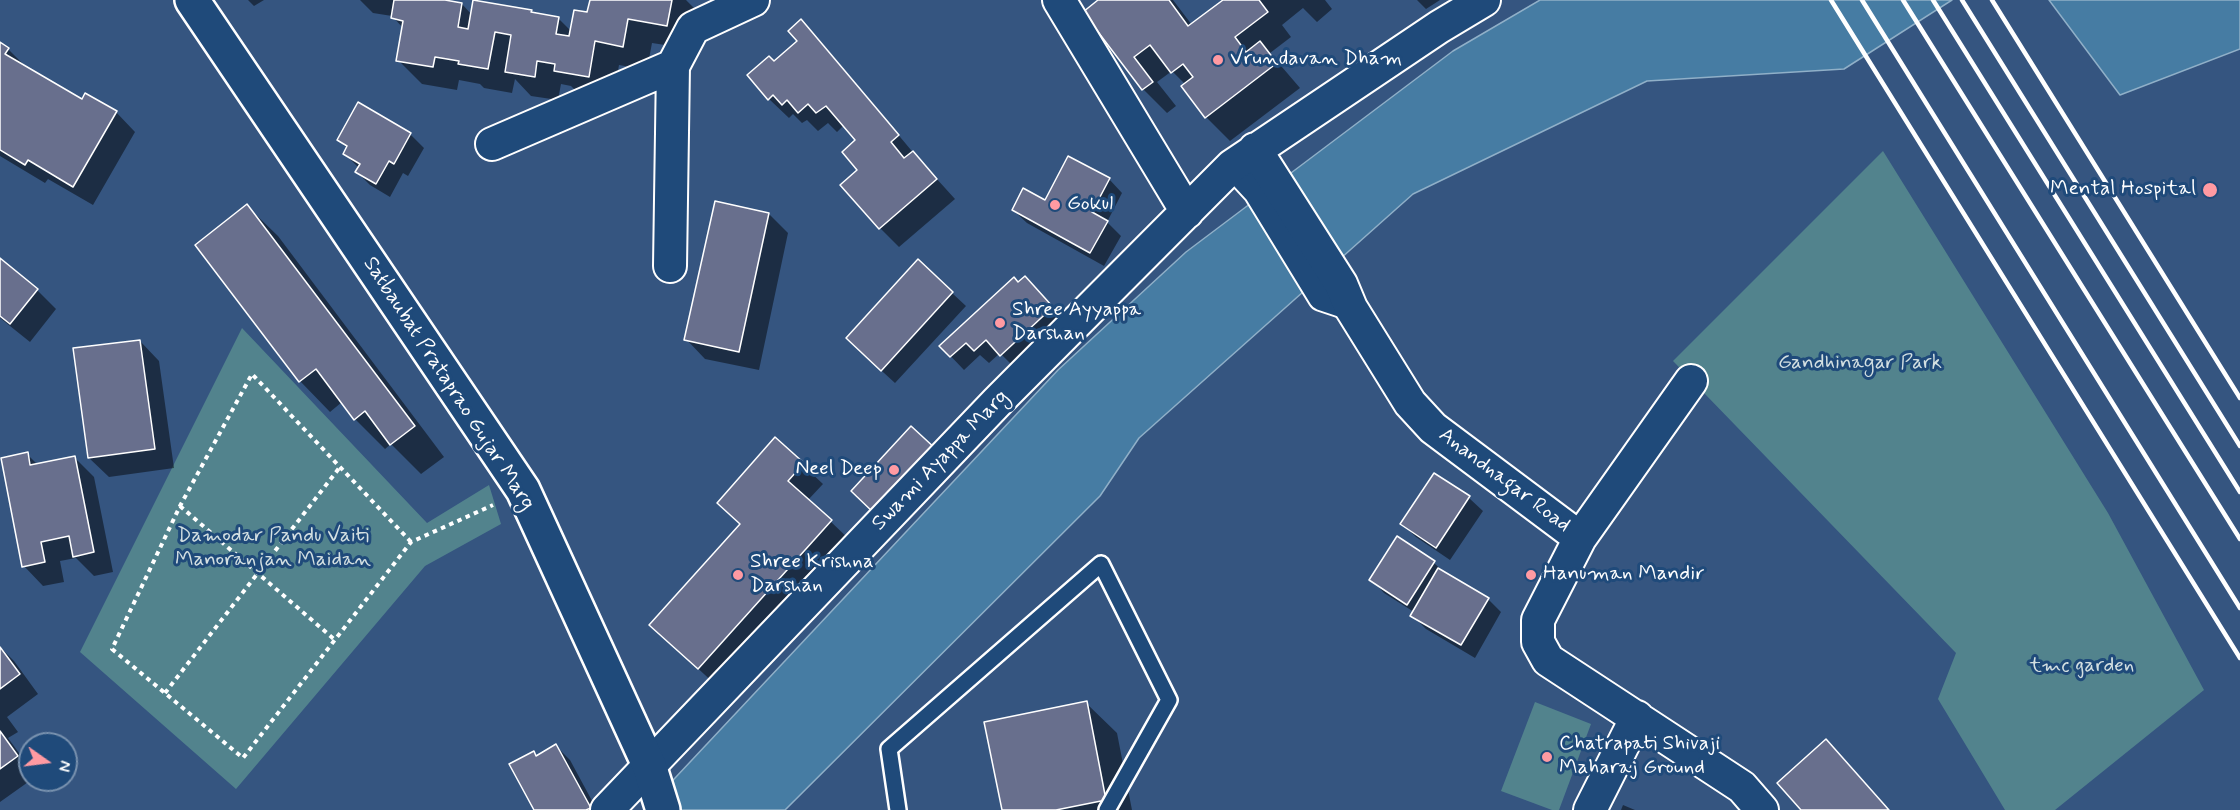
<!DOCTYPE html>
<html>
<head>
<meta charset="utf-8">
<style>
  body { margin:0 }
  #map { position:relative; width:2240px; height:810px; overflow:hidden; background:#355580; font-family:Mynerve,sans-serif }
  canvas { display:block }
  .north { position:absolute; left:18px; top:732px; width:60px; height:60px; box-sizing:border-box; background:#1f4a7a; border:2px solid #7992af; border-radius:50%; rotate:104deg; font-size:16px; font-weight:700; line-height:24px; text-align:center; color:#fff }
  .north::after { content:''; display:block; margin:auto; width:21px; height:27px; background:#ff9aa2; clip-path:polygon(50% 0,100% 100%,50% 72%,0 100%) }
</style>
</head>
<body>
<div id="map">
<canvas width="2240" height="810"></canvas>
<div class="north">N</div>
</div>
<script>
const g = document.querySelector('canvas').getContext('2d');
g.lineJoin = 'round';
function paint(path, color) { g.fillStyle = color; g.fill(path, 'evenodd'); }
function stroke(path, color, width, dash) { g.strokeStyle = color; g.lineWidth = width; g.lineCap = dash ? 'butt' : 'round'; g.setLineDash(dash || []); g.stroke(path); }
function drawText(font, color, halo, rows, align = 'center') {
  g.font = font + ' Mynerve,sans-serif'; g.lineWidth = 6; g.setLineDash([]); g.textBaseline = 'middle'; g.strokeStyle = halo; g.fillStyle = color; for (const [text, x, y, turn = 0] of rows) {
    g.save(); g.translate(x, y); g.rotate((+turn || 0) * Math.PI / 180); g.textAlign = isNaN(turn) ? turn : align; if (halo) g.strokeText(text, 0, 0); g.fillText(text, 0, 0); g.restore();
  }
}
paint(new Path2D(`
  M 1883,151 L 2108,513 L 2204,690 L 2055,810 L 2005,810 L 1938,699 L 1956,653 L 1673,361 Z
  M 242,328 L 427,523 L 489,485 L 501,524 L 425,566 L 236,789 L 80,652 Z
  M 1535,702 L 1591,724 L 1559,810 L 1552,810 L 1501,791 Z`), '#52838d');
const water = new Path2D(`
  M 1540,0 L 1952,0 L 1844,69 L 1647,81 L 1413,194 L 1139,438 L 1100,496 L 785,810 L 645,810 L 1058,370 L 1186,252 L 1453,51 Z
  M 2049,0 L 2240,0 L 2240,49 L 2120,95 Z`);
paint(water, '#467ca3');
stroke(water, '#90b0c8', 1.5);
paint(new Path2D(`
  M 248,0 L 264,0 L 254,6 Z
  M 360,0 L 446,0 L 446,2 L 462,4 L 472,15 L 558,18 L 571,31 L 589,14 L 591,0 L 686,0 L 698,12 L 691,49 L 652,43 L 647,70 L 619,65 L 613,100 L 579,94 L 571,86 L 561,84 L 558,100 L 531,96 L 515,79 L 512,93 L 484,88 L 480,84 L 459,80 L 457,90 L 422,84 L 398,60 L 403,28 L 392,16 L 373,13 Z
  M 1101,0 L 1173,0 L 1192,25 L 1226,0 L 1325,0 L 1332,9 L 1317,22 L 1303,8 L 1282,25 L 1291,37 L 1270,53 L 1300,88 L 1230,141 L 1206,117 L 1185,84 L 1172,71 L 1157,82 L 1176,106 L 1167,113 L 1143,89 Z
  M 1417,0 L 1440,0 L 1426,9 Z
  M 801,21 L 820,41 L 916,156 L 955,199 L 899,247 L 880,228 L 859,170 L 857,141 L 844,125 L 837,132 L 828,123 L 818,131 L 807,120 L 802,123 L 793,114 L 789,118 L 769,99 L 774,62 L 799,41 Z
  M 0,44 L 8,49 L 27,68 L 83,101 L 116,112 L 135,132 L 93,205 L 48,179 L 45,183 L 0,156 Z
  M 410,134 L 424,148 L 408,176 L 403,173 L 390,197 L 370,185 L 357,172 L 359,168 L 345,154 L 348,149 L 339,140 Z
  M 1109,179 L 1122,193 L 1107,222 L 1121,236 L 1104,266 L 1027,223 L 1013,210 L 1045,202 Z
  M 247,206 L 278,236 L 444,457 L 421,474 L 391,444 L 385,449 L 355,419 L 342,402 L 330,412 L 300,381 Z
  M 769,214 L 788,233 L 759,370 L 705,359 L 686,339 Z
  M 0,260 L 37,290 L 56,309 L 30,342 L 0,318 Z
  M 1038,292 L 1065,322 L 1015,368 L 1000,353 L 989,363 L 980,355 L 964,370 L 941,346 Z
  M 952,293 L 966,306 L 895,383 L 861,352 Z
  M 140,341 L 159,361 L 174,468 L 109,477 L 89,458 Z
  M 775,439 L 823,484 L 808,500 L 850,540 L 718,687 L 651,625 L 741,525 L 719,503 Z
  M 27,454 L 38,465 L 75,458 L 94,477 L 113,572 L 94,576 L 76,558 L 60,561 L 64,582 L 43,586 L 24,566 Z
  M 1435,475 L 1469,498 L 1483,511 L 1450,560 L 1416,537 L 1402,524 Z
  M 1397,538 L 1434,563 L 1447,575 L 1488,599 L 1501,612 L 1475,658 L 1426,629 L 1412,615 L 1414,612 L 1384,593 L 1371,579 Z
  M 0,647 L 14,661 L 38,694 L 7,717 L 18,732 L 8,738 L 30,768 L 31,780 L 0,802 Z
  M 1086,703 L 1117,733 L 1132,810 L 1003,810 Z
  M 556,746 L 570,760 L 597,810 L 536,810 L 533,753 L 537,757 Z
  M 1623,805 L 1635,810 L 1621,810 Z`), '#0007');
const building = new Path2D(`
  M 394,0 L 445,0 L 462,3 L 458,27 L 468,29 L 473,0 L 532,10 L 531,12 L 559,17 L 556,34 L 569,36 L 574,10 L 587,12 L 590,0 L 672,0 L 667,26 L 628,19 L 623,47 L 595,41 L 589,77 L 554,71 L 555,64 L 537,61 L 535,77 L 505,72 L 511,35 L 495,32 L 488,69 L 458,64 L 459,61 L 435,57 L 433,67 L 396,61 L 403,21 L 391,18 Z
  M 1098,0 L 1169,0 L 1188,26 L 1223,0 L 1259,0 L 1268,12 L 1235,37 L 1246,52 L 1260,41 L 1277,63 L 1205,118 L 1181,86 L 1193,77 L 1183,64 L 1171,73 L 1150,45 L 1134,57 L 1153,82 L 1142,90 L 1083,12 Z
  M 801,19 L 899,135 L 891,142 L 904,158 L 913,151 L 937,179 L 879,229 L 840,185 L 857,170 L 842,152 L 855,140 L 826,106 L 816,113 L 808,104 L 798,113 L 787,100 L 782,105 L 773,95 L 768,100 L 747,75 L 769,56 L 774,61 L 797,41 L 788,31 Z
  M 0,42 L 9,48 L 5,54 L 82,99 L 85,93 L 117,111 L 73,187 L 28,160 L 25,165 L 0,150 Z
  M 358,102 L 411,133 L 394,164 L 389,161 L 376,184 L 355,172 L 360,164 L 343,154 L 347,146 L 337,140 Z
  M 1068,156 L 1110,178 L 1092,212 L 1108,221 L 1090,253 L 1012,210 L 1023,188 L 1045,200 Z
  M 715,201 L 769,213 L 739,352 L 684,340 Z
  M 247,204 L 415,426 L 390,445 L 365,411 L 354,420 L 316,369 L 299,382 L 195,245 Z
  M 0,258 L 38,289 L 10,324 L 0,316 Z
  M 918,259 L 953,292 L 881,371 L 846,338 Z
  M 1025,276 L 1053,307 L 1000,356 L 986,340 L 974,351 L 966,343 L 950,357 L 939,346 L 1014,277 L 1018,282 Z
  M 140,340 L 155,449 L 88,458 L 73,348 Z
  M 911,426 L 937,450 L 876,515 L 851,491 Z
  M 775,437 L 804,463 L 788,481 L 832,520 L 698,669 L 649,625 L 740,524 L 717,503 Z
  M 28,452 L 30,465 L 75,456 L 94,552 L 73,557 L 69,536 L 41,542 L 45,562 L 22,567 L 1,458 Z
  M 1434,473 L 1470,496 L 1436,548 L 1400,524 Z
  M 1397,536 L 1435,561 L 1407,605 L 1369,580 Z
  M 1438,568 L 1489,598 L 1461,645 L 1410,616 Z
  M 0,647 L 20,674 L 0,689 Z
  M 1087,701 L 1106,800 L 1056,810 L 1002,810 L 984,722 Z
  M 0,731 L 18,756 L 0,769 Z
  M 1826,739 L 1889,810 L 1801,810 L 1777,783 Z
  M 556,744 L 591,808 L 586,810 L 534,810 L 509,764 L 534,751 L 536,756 Z`);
paint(building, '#686f8d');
stroke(building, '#fff', 1.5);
const service = new Path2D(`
  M 898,810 L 889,749 L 1101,564 L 1169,700 L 1107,810`);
const pedestrian = new Path2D(`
  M 1232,166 L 1256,192 L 1321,298 L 1351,308`);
const minor = new Path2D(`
  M 1059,0 L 1187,212
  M 492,144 L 673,66 L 693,28 L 753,0
  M 1255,149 L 1341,284 L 1351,308 L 1410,403 L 1433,428 L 1580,538 L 1538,620 L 1538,642 L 1548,660 L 1742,787 L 1762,810
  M 670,266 L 673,66
  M 1580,538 L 1691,381
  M 607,810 L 997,402 L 1232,166 L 1439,27 L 1484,0
  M 1590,810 L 1637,717`);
const tertiary = new Path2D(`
  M 192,0 L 523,490 L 649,765 L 663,810`);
stroke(service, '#fff', 20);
stroke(pedestrian, '#fff', 28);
stroke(minor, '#fff', 36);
stroke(tertiary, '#fff', 38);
stroke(new Path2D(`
  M 180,506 L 335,640
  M 411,542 L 252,374 L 180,506 L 112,649 L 243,758 L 411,542 L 493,505
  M 165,693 L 340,467`), '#fff', 4, [4.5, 4.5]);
stroke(service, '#1f4a7a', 15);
stroke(pedestrian, '#1f4a7a', 24);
stroke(minor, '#1f4a7a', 32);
stroke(tertiary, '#1f4a7a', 33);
stroke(new Path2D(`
  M 1831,0 L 2240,658
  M 1862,0 L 2240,608
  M 1903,0 L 2240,539
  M 1933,0 L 2240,492
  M 1962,0 L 2240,446
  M 1992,0 L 2240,398`), '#fff', 4.5);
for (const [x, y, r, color] of [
  [1218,60,6,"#ff9aa2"],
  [2210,190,8,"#ff9aa2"],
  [1055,205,6,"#ff9aa2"],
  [1000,323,6,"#ff9aa2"],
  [894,470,6,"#ff9aa2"],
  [738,575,6,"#ff9aa2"],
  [1531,575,6,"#ff9aa2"],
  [1547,757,6,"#ff9aa2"]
]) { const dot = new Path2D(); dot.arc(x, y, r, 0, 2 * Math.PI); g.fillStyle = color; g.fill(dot); stroke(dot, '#1f4a7a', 2); }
drawText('21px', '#fff', '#1f4a7a', [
  ["Vrundavan Dham",1230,60],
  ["Mental Hospital",2196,190,"right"],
  ["Gokul",1067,205],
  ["Shree Ayyappa",1012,311],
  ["Darshan",1012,335],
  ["Neel Deep",882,470,"right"],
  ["Shree Krishna",750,563],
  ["Darshan",750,587],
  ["Hanuman Mandir",1543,575],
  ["Chatrapati Shivaji",1559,745],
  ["Maharaj Ground",1559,769]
], 'left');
drawText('21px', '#d4e0e2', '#1f4a7a', [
  ["Gandhinagar Park",1860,364],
  ["Damodar Pandu Vaiti",273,537],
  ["Manoranjan Maidan",273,561],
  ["tmc garden",2082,667]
]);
drawText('21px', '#fff', '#1f4a7a', [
  ["Satbaubat Prataprao Gujar Marg",448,384,57],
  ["Swami Ayappa Marg",941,461,-46],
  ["Anandnagar Road",1504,481,37]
]);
</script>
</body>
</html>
